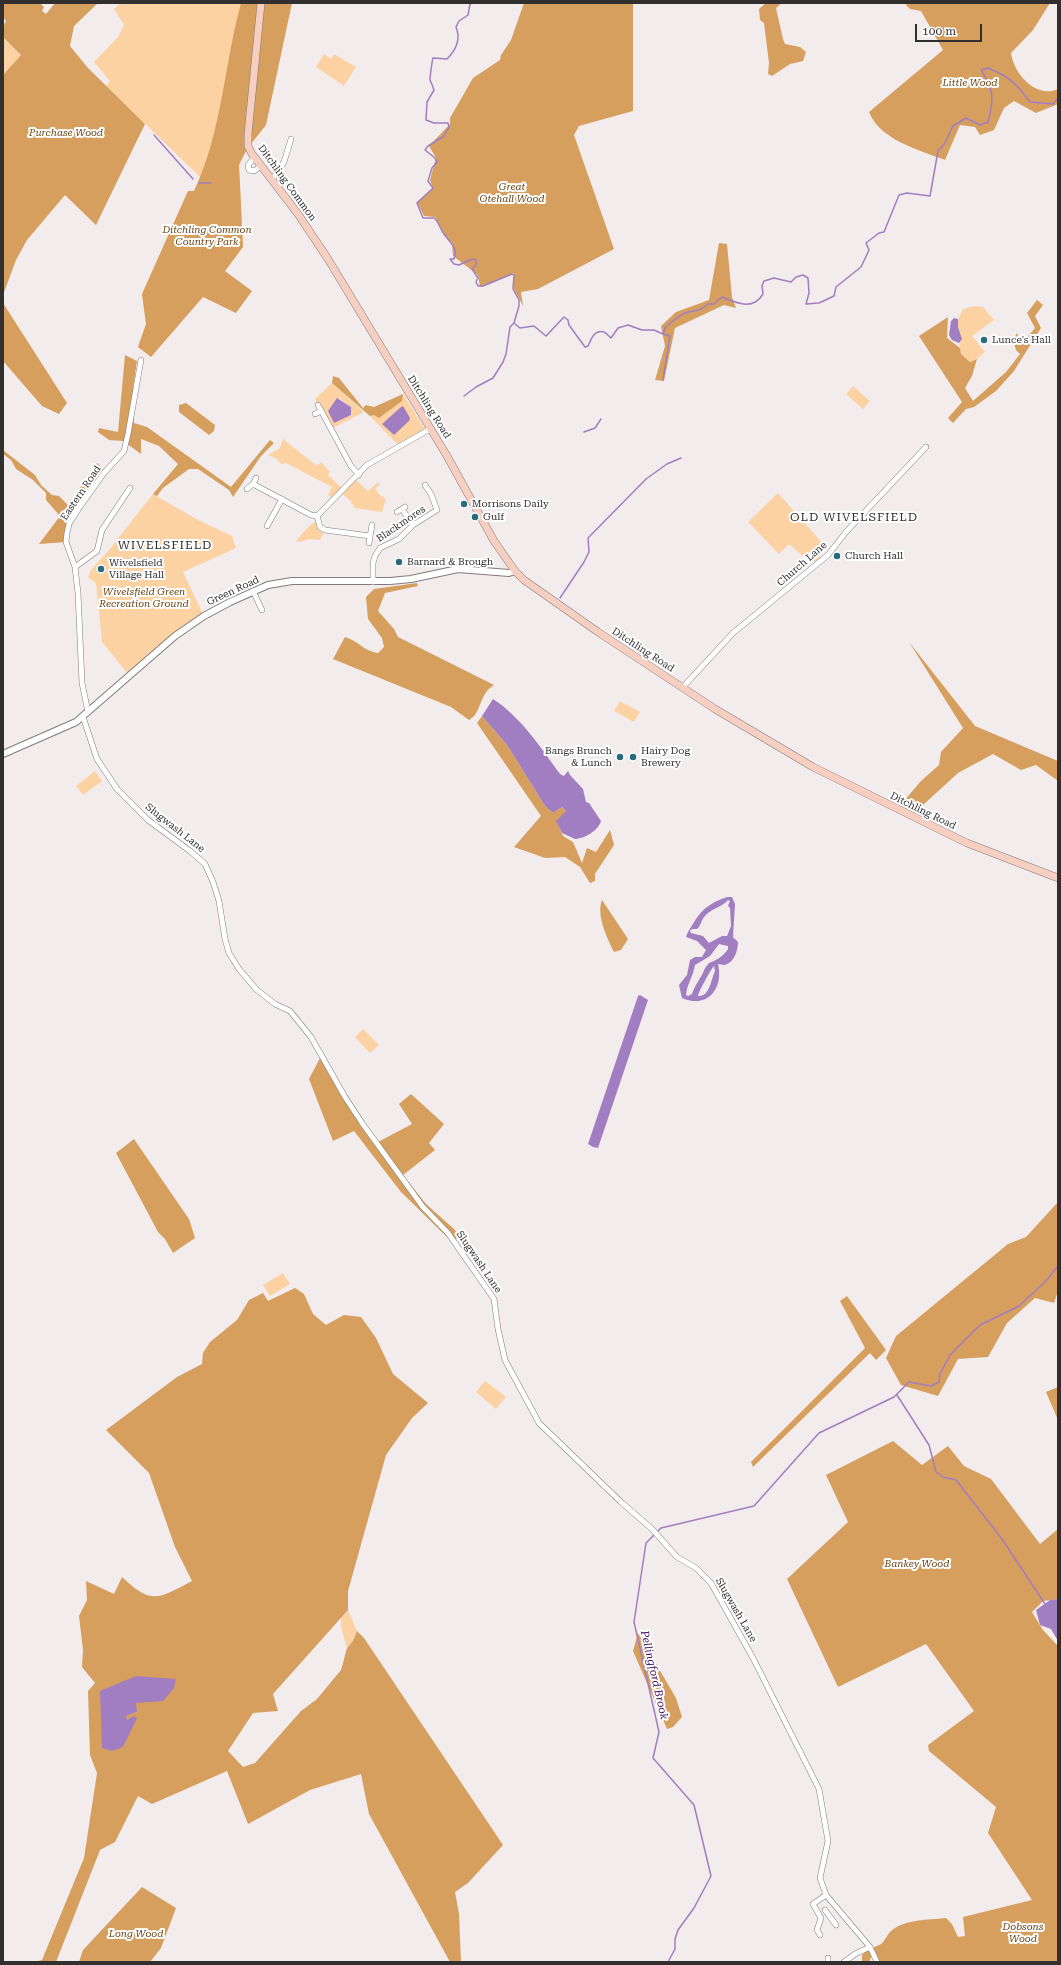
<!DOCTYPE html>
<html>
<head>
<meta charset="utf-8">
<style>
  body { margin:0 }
  #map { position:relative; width:1061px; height:1965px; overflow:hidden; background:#f2eced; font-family:"Roboto Serif",serif }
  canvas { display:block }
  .frame { position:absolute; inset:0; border:4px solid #322f2f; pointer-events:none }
  .scale { position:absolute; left:915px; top:24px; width:67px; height:18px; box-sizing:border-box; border:2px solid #322f2f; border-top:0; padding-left:5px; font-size:12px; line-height:14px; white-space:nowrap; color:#322f2f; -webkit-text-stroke:3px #fff; paint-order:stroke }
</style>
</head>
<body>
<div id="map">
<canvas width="1061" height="1965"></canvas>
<div class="frame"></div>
<div class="scale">100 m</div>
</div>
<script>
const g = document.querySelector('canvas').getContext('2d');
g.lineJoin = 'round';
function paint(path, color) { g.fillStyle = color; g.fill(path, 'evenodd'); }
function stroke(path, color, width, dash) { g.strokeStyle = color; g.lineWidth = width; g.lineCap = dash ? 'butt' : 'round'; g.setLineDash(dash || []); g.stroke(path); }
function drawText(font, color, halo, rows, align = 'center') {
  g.font = font + ' "Roboto Serif",serif'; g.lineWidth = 4; g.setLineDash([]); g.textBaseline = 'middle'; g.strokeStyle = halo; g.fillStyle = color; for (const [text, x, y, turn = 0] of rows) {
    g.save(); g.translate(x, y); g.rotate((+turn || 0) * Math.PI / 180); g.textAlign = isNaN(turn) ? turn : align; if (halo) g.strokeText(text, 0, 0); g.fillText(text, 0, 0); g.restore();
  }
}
paint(new Path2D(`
  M 120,3 L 288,3 L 239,165 L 243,247 L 151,357 L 138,347 L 146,324 L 142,294 L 188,191 L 194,191 L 201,178 L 106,86 L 110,81 L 94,62 L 118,37 L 124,25 L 114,9 Z
  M 3,37 L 21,55 L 3,75 Z
  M 324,54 L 331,59 L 334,54 L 356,67 L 344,86 L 316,67 Z
  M 975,306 L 983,307 L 994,320 L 972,336 L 985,352 L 977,359 L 970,362 L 961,354 L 959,343 L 961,341 L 957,322 L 963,309 Z
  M 332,383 L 364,412 L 331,429 L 315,399 ZM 339,398 L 351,407 L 350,411 L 328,411 Z
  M 853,386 L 870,401 L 863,409 L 846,394 Z
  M 403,394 L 426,431 L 399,446 L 370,416 L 401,401 Z
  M 283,439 L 317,466 L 321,462 L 330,472 L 328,475 L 344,490 L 355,479 L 368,491 L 378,482 L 380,485 L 375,488 L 380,495 L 386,499 L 382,512 L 354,508 L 354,505 L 351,504 L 352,502 L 341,493 L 335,500 L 328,495 L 332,487 L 286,463 L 281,464 L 277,459 L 268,455 L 280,448 Z
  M 778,493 L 824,545 L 816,552 L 821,558 L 815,562 L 804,557 L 789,544 L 779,554 L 748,522 Z
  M 153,494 L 198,520 L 232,536 L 236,548 L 183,572 L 203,614 L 149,653 L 127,673 L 102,642 L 96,583 L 88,577 L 91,570 L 109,550 Z
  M 318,520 L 325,530 L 320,540 L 310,539 L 300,542 L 296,541 L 309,526 Z
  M 620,701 L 640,712 L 634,722 L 614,711 Z
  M 95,771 L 102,781 L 83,795 L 76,786 Z
  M 363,1029 L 379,1045 L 370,1053 L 355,1037 Z
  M 283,1273 L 290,1284 L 270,1296 L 263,1285 Z
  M 485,1381 L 506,1397 L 496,1409 L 476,1392 Z
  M 348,1610 L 357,1631 L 353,1641 L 347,1648 L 341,1627 L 341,1618 Z`), '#fdd2a2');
paint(new Path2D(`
  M 3,3 L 40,3 L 44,7 L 42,11 L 46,14 L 55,3 L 98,3 L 74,26 L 70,46 L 88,68 L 145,124 L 96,225 L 65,195 L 27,240 L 16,260 L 3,295 L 3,75 L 21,55 L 3,37 L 3,27 L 6,21 L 3,17 Z
  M 241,3 L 292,3 L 266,125 L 247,149 L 239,165 L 243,247 L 225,271 L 252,291 L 236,313 L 203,297 L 151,357 L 138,347 L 146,324 L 142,294 L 188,191 L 194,191 C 222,132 224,65 241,3 Z
  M 524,3 L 633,3 L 633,111 L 579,126 L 574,135 L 614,249 L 538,289 L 521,292 L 523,306 L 514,289 L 514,273 L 480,287 L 478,275 L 453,256 L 452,243 L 444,234 L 435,217 L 424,216 L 417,202 L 433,188 L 430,180 L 436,158 L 429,146 L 450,124 L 450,118 L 473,78 L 500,60 L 501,55 L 511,40 Z
  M 766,3 L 782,3 L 776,8 L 783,39 L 785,44 L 800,47 L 806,52 L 803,61 L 790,64 L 772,76 L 768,74 L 769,63 L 764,23 L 760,20 L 759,9 Z
  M 907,3 L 1050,3 L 1033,30 L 1011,53 C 1014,74 1036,99 1058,89 L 1058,104 L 1036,113 L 1014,101 L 1004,108 L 994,130 L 980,135 L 975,127 L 960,125 L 945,160 C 919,150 880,140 869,112 L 943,50 L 921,11 L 910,9 L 906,5 Z
  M 719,243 L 727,244 L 732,297 L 736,308 L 724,305 L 675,328 L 664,381 L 655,380 L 665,346 L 661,326 L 676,312 L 709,300 Z
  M 1037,300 L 1043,305 L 1035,316 L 1041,328 L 1014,371 L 996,391 L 974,407 L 966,409 L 953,423 L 948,418 L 962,402 L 919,336 L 948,317 L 947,338 L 960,348 L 961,354 L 970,362 L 977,359 L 972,376 L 965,388 L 973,401 L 1006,372 L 1020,354 L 1016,350 L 1013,340 L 1017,333 L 1021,345 L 1035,328 L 1027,313 Z
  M 3,303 L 67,403 L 59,414 L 42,406 L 3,361 Z
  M 125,355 L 137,361 L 133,388 L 134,423 L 147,427 L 231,487 L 270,440 L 274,443 L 261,456 L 233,497 L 229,490 L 198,469 L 189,469 L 163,488 L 157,496 L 153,494 L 178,464 L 159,446 L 141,439 L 141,454 L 123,441 L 109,440 L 98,432 L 99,428 L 118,432 Z
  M 333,376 L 339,378 L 363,408 L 366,405 L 374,407 L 403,394 L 402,401 L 379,418 L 374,415 L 370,416 L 332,383 Z
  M 186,403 L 215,425 L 214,431 L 209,435 L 179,412 L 179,405 Z
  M 3,450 L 35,475 L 41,485 L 52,495 L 59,496 L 68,505 L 97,463 L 106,471 L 69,524 L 66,542 L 39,544 L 60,516 L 46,500 L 46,493 L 33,480 L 16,469 L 11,460 L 3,454 Z
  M 417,583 L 418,586 L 385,593 L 378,611 L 394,629 L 398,637 L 494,685 C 478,695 482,713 469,720 L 451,707 L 333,659 L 345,637 C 360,642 362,650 378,653 L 384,647 L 382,638 L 368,619 L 366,597 L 374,589 Z
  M 909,642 L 975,726 L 1058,761 L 1058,781 L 1036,765 L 1021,770 L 993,754 L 958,773 L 911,816 L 897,809 L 921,781 L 939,765 L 941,752 L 963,728 Z
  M 482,716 L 507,745 L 545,806 L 553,813 L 562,807 L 566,811 L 557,822 L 563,836 L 573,842 L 582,863 L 587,848 L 596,852 L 610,830 L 614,845 L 595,874 L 595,881 L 590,883 L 580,867 L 565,857 L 545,858 L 514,847 L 541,816 L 477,723 Z
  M 602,900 L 628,939 L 621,950 L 614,952 C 607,938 596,915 602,900 Z
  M 320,1058 L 378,1142 L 412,1124 L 399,1104 L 411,1094 L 444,1124 L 429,1143 L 435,1150 L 403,1175 L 426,1204 L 454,1229 L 460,1237 L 451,1241 L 401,1192 L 354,1131 L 333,1141 L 309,1079 Z
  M 134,1139 L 189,1219 L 195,1238 L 173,1253 L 165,1239 L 158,1232 L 116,1153 Z
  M 1058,1202 L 1058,1291 L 1054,1303 L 1058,1304 L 1035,1298 L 1007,1323 L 988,1357 L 958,1359 L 938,1396 L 901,1385 L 886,1358 L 896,1336 L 1008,1244 L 1026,1237 Z
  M 295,1288 L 304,1294 L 313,1314 L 326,1325 L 344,1315 L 361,1317 L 376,1338 L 393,1374 L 428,1403 L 412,1418 L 386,1455 L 348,1591 L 348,1610 L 273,1694 L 278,1711 L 253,1713 L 228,1751 L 243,1767 L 255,1763 L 301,1711 L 317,1699 L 341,1670 L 347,1648 L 353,1641 L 357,1631 L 364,1638 L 503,1845 L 468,1883 L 455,1892 L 459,1914 L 461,1962 L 450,1962 L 369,1814 L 361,1774 L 310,1790 L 248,1824 L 227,1771 L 152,1804 L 138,1796 L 115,1842 L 100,1850 L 56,1962 L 34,1962 L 42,1960 L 84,1858 L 97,1773 L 90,1755 L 88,1691 L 95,1683 L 82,1667 L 83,1650 L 79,1616 L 87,1600 L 86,1581 L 114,1594 L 122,1577 C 152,1606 159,1598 192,1581 L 175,1547 L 149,1473 L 106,1430 L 177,1377 L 202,1364 L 203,1353 L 210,1342 L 237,1320 L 249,1300 L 263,1293 L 268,1301 ZM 100,1691 L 137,1712 L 125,1716 L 127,1720 Z
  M 847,1296 L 886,1350 L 876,1360 L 870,1353 L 753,1467 L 751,1462 L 865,1348 L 840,1301 Z
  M 1058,1387 L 1058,1420 L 1046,1392 Z
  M 893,1441 L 922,1465 L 948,1446 L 964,1466 L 991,1479 L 1040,1544 L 1058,1529 L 1058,1599 L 1043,1601 L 1032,1612 L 1043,1630 L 1058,1646 L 1058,1962 L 877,1962 L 873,1953 L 869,1962 L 862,1962 L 862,1955 C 870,1947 874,1948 881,1944 C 885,1941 887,1935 891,1931 C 905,1919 928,1920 946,1918 L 952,1924 L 958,1937 L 965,1936 L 963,1917 L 1032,1900 L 988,1833 L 996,1807 L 929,1751 L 928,1745 L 974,1711 L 926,1644 L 838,1687 L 787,1579 L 848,1522 L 826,1475 Z
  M 638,1633 L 676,1698 L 682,1717 L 673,1727 L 667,1729 L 633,1651 Z
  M 142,1887 L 176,1908 L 161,1948 L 150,1962 L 79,1962 L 83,1950 Z`), '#d69f5e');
paint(new Path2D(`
  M 954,318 L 958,319 L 958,327 L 962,339 L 959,343 L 952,340 L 949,335 L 951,321 Z
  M 337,398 L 351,407 L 351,415 L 334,423 L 328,411 Z
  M 403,406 L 410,418 L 409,421 L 394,435 L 382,424 L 401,407 Z
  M 493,699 C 521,717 541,748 560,774 L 564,776 L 568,771 L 570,775 L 583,789 L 586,802 L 589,803 L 601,821 C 599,830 584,839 575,839 L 562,833 L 556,821 L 566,811 L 562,807 L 553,813 L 545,806 L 507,745 L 482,716 Z
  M 727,897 L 732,897 L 735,904 L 733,937 L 738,942 C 738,949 735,961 727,964 C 724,966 721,964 718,964 C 724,989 707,1009 682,998 L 679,985 L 687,975 L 690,960 L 695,957 L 702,957 L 706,950 L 697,941 L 686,937 L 687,934 C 699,913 704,905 727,897 ZM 728,900 L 730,901 L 728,906 L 730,908 L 731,926 L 727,936 L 722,936 L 709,943 L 703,936 L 691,933 L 690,931 L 692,929 L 697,929 C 701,926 701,920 705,916 C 712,908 721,908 728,900 ZM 719,944 L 728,946 L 728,949 C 724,956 715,961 709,963 L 705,968 C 702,977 695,984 692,994 L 688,996 L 686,995 C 687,984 693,977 695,965 L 710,956 ZM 714,966 L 715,971 C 711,979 710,997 698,996 C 698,993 711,969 714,966 Z
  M 640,995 L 648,1000 L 598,1148 L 593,1147 L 588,1144 L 638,996 Z
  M 1058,1599 L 1058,1641 L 1051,1629 L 1040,1625 L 1036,1610 L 1050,1600 Z
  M 136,1676 L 176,1679 L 174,1688 L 163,1701 L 136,1703 L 137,1712 L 126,1716 L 127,1720 L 134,1716 L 137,1718 L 123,1747 L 112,1751 L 102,1748 L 100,1691 Z`), '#a17ec1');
stroke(new Path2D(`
  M 154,135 L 193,179
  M 199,183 L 211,183
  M 514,323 L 520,328 L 534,326 L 546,336 L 564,317 L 568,320 L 569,325 L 585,347 L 588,346 C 591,340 594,329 604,332 C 607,333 608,336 611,338 L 618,328 L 628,325 L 642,330 L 654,330 L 663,334 L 665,328 C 667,325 682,314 685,313 C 696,310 699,312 708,304 L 714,304 L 722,297 C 737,303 753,311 763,294 L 762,286 L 764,281 L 774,278 L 791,282 L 796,277 L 803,275 L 808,278 L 809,293 L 806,304 L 819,303 L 834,296 L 836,287 L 861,267 L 869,250 L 866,243 L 879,233 L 884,232 L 899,195 L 907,193 L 930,196 L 938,151 L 945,143 L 953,126 L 966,118 L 980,125 L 988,122 C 994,101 994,89 981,70 L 988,68 C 1010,77 1015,82 1030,102 L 1053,104 L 1058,98
  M 663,380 L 670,336 L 663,334
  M 464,396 L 476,387 L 493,378 L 503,362 L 506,354 L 510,327 L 514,323 L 519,306 L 519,300 L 513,289 L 514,275 L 512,274 L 483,286 L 478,286 L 476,282 L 478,278 L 472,269 L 476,265 L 476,260 L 472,259 L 459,265 L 454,264 L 450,259 L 454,259 C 458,247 450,243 444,234 C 440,229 439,222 434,218 L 423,218 L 417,203 L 433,188 L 428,181 L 432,168 L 437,162 L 435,158 L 425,150 L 428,146 L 444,136 L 449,127 L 448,123 L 434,123 L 426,120 L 427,102 L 434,90 C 433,87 431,82 430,80 C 430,77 432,61 433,58 L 447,59 C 456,50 461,39 456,27 L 459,21 L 468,15 L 470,4 L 473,3
  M 584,432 L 595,428 L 601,419
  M 560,598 L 584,562 L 589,552 L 588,538 L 646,479 L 667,464 L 681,458
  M 897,1395 L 929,1445 L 936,1472 L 943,1477 L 956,1480 L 1002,1539 L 1045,1604
  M 658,1531 L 661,1528 L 754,1506 L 819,1433 L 894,1397 L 909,1382 L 931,1386 L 939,1382 L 940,1374 L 950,1355 L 980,1325 L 1019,1306 L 1046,1281 L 1058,1266
  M 654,1535 L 646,1543 L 634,1622 L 659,1732 L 653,1758 L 694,1805 L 711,1876 L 694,1908 L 678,1930 L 675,1939 L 675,1949 L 668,1962`), '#a17ec1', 1.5);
const minor = new Path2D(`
  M 254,158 L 248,165 L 249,170 L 254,171 L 261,166
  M 272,180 L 284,162 L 291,139
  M 318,405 L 351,466 L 359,475
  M 315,414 L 321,411
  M 253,484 L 311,515 L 317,516 L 320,527 L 325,530 L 370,536
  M 247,489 L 253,484 L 256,478
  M 402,509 L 413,525
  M 397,512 L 405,507
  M 317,516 L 367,465 L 430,429
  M 267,526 L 282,499
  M 369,543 L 372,525
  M 75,567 L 97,551 L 102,530 L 130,488
  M 373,582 L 373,563 L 375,556 L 380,548 L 399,539 L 413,525 L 437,510 L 431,494 L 425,485
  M 253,591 L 262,610
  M 683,687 L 733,633 L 828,555 L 846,532 L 926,447
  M 88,712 L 82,683 L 78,593 L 75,567 L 66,542 L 67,533 L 69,524 L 79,508 L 104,473 L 124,451 L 128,434 L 141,360
  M 83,717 L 97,759 L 117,789 L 148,820 L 190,851 L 205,864 L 213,882 L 219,901 L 225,939 L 229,953 L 239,969 L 257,990 L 275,1004 L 290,1011 L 311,1037 L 345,1097 L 362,1123 L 423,1207 L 448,1233 L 494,1299 L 498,1329 L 505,1360 L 539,1423 L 621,1502 L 652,1529 L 677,1557 L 696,1568 L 711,1583 L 753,1658 L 819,1789 L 828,1841 L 820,1878 L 826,1895 L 870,1947 L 877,1962
  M 825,1910 L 836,1925
  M 820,1935 L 817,1930 L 821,1918 L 813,1904 L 826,1895
  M 828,1958 L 828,1962
  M 844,1962 L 855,1954 L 870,1947`);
const tertiary = new Path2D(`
  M 3,754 L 76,722 L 175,636 L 204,616 L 230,602 L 268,585 L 292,581 L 390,581 L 411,579 L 458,569 L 509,573 L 515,571`);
const secondary = new Path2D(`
  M 261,3 L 248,134 L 248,146 L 252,154 L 298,214 L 328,259 L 447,456 L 494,541 L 515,571 L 524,580 L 598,632 L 715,709 L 813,767 L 967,843 L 1058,878`);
stroke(minor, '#817b7c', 6);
stroke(tertiary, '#817b7c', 8);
stroke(secondary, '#817b7c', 8);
stroke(minor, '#fff', 5);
stroke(tertiary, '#fff', 6);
stroke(secondary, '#f7cfc0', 7);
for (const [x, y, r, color] of [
  [984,340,4,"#286c7c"],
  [464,504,4,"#286c7c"],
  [475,517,4,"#286c7c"],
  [837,556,4,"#286c7c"],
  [399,562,4,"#286c7c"],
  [101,569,4,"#286c7c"],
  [620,757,4,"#286c7c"],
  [633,757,4,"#286c7c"]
]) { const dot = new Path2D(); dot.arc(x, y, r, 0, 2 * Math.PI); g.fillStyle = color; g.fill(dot); stroke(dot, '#fff', 1.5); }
drawText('italic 10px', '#684311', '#fff', [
  ["Little Wood",970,83],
  ["Purchase Wood",66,133],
  ["Great",512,187],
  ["Otehall Wood",512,199],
  ["Ditchling Common",207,230],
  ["Country Park",207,242],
  ["Wivelsfield Green",144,592],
  ["Recreation Ground",144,604],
  ["Bankey Wood",917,1564],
  ["Dobsons",1023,1927],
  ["Wood",1023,1939],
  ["Long Wood",136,1934]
]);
drawText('10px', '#322f2f', '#fff', [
  ["Ditchling Common",287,183,54],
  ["Ditchling Road",429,407,58],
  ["Eastern Road",81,493,-56],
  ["Blackmores",401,524,-34],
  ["Church Lane",802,564,-41],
  ["Green Road",233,591,-25],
  ["Ditchling Road",643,650,33],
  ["Ditchling Road",923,811,26],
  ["Slugwash Lane",175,828,38],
  ["Slugwash Lane",479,1262,56],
  ["Slugwash Lane",736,1610,60]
]);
drawText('10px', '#322f2f', '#fff', [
  ["Lunce's Hall",992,340],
  ["Morrisons Daily",472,504],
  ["Gulf",483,517],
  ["Church Hall",845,556],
  ["Barnard & Brough",407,562],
  ["Wivelsfield",109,563],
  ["Village Hall",109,575],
  ["Bangs Brunch",612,751,"right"],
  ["& Lunch",612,763,"right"],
  ["Hairy Dog",641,751],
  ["Brewery",641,763]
], 'left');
drawText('italic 11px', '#431163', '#fff', [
  ["Pellingford Brook",654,1675,77]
]);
g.letterSpacing = '1px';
drawText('12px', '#322f2f', '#fff', [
  ["OLD WIVELSFIELD",854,517],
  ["WIVELSFIELD",165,545]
]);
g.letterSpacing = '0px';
</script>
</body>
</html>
